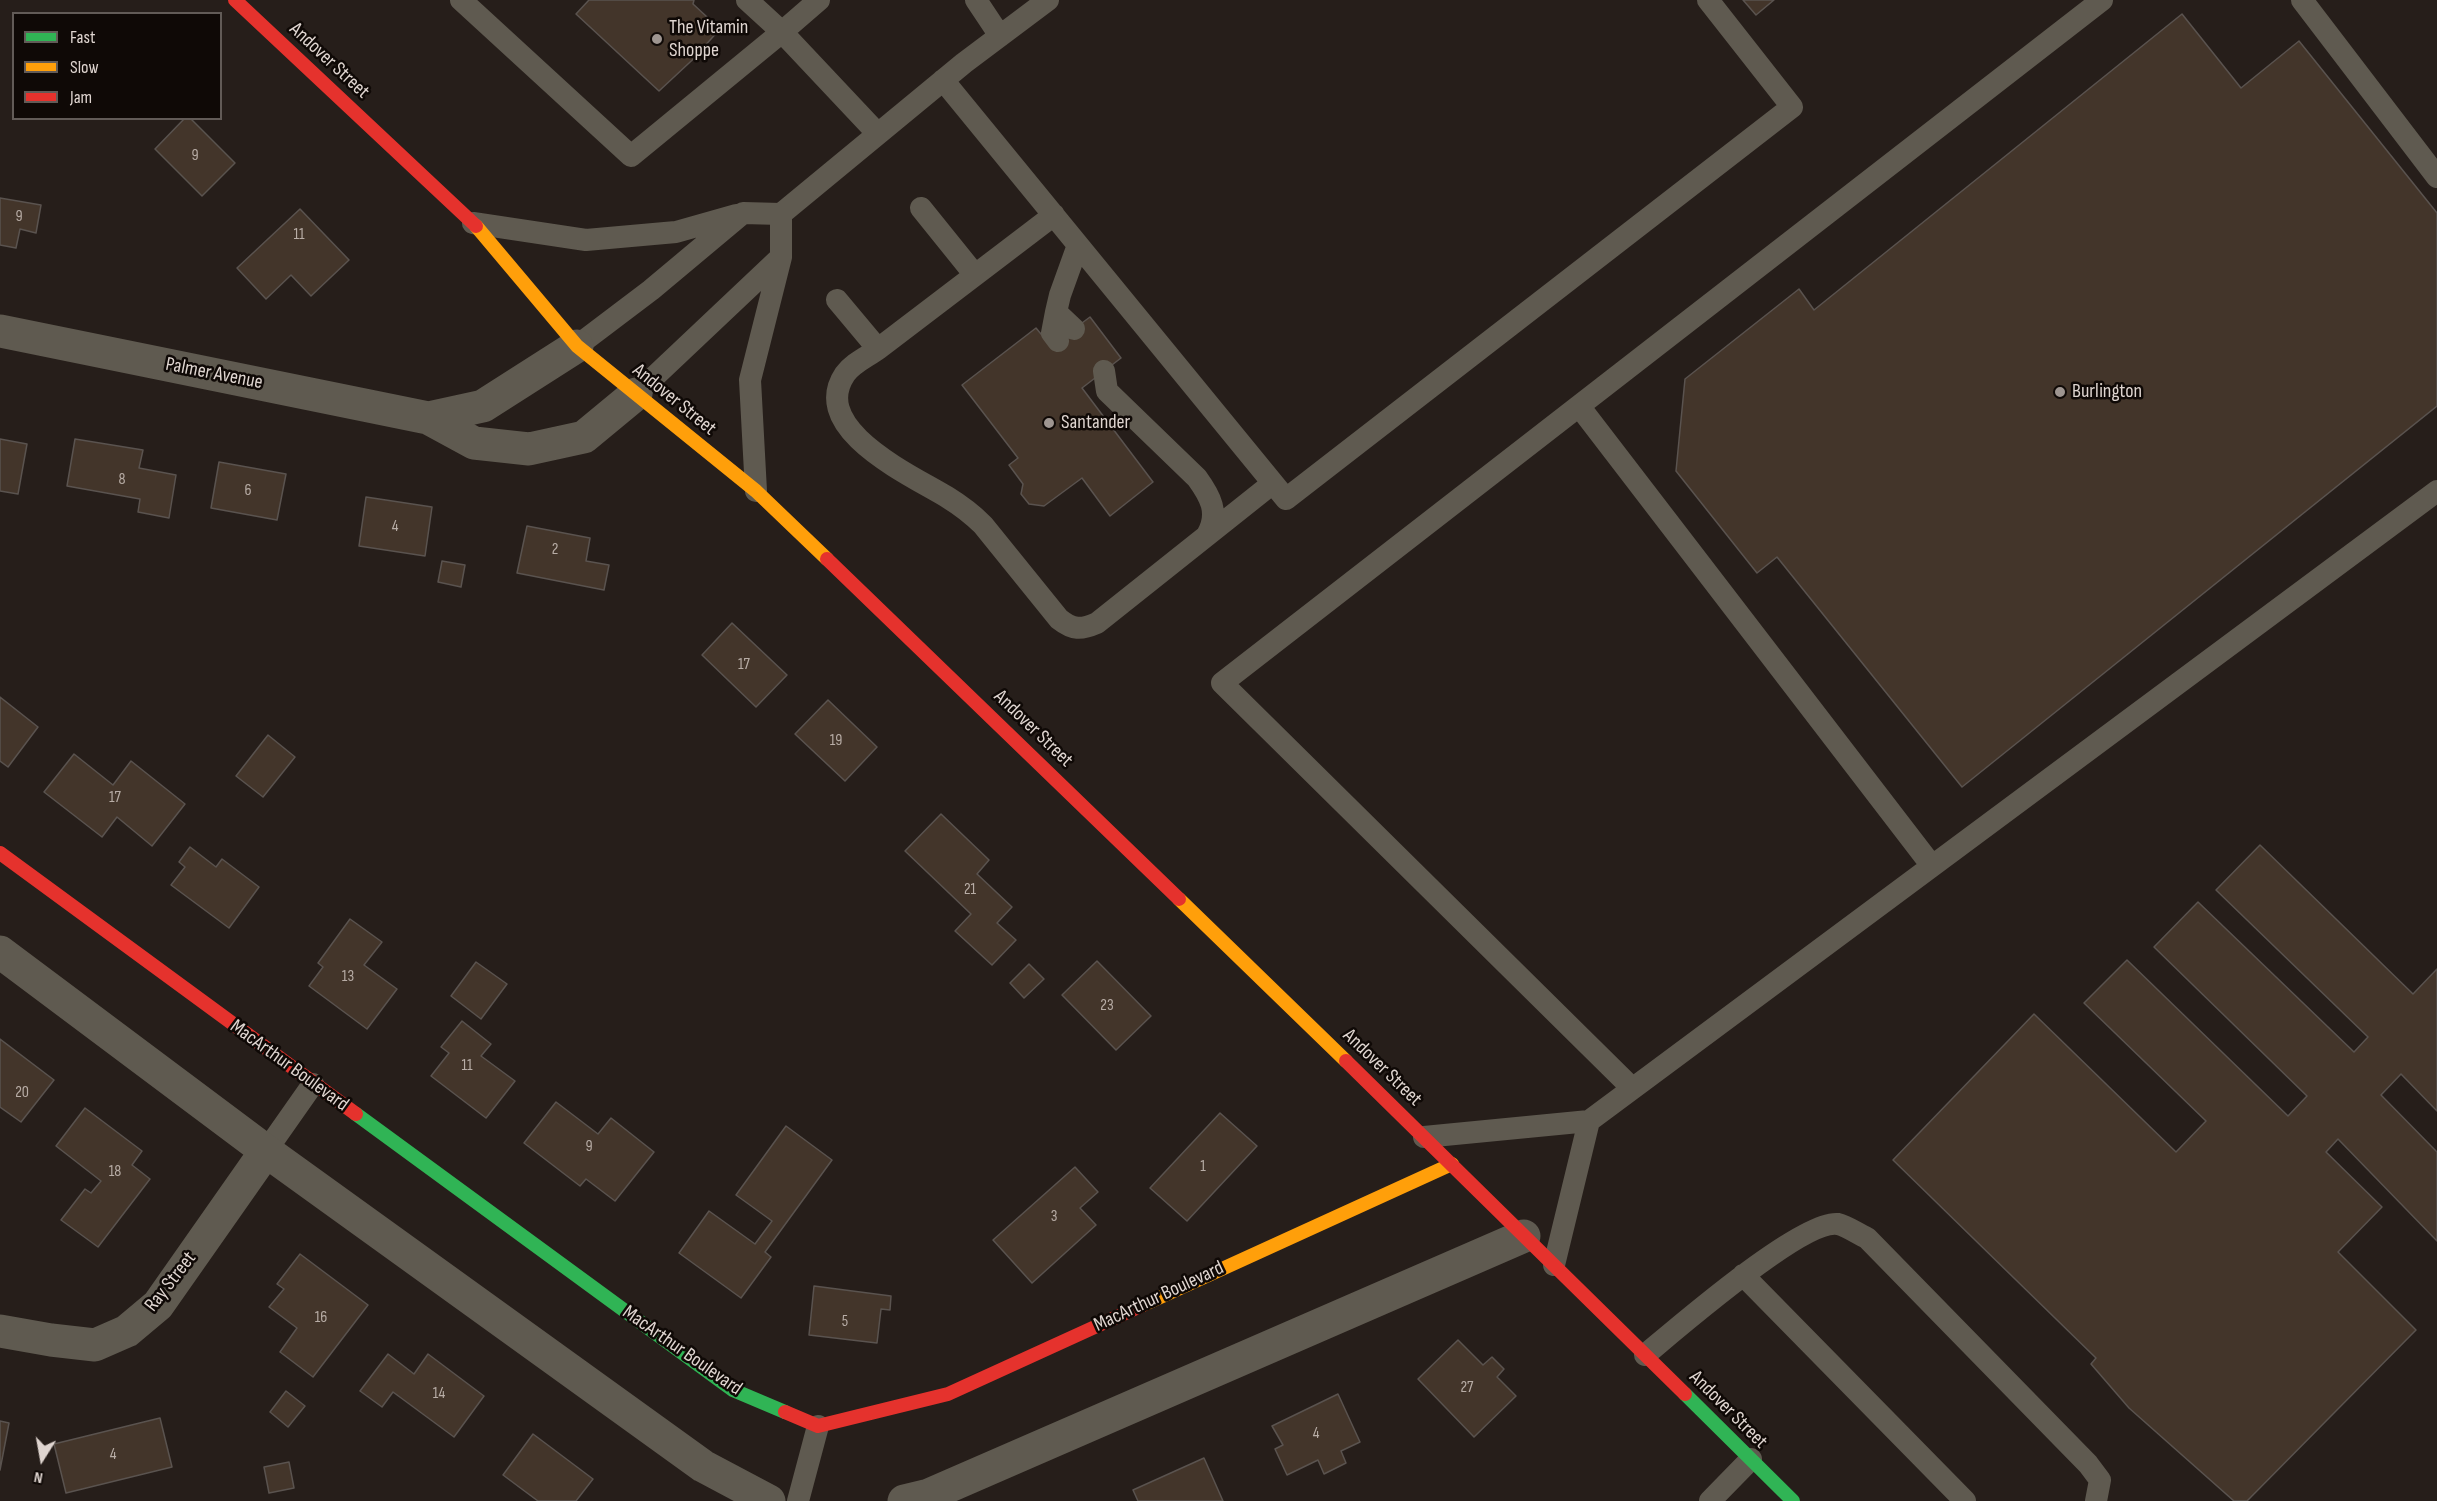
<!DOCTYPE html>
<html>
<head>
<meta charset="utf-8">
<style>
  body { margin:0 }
  #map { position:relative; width:2437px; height:1501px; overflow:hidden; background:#261e1a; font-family:"Sofia Sans Condensed",sans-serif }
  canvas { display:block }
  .legend { position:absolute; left:12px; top:12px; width:210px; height:108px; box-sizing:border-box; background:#0f0906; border:2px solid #625b57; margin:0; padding:8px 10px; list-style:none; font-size:18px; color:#dfd5d0 }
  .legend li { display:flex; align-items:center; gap:12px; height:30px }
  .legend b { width:30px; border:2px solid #625b57 }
  .north { position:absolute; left:12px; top:1429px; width:60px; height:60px; -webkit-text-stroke:4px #0f0906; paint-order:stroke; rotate:191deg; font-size:16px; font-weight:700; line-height:24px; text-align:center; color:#dfd5d0 }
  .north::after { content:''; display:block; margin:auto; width:21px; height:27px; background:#dfd5d0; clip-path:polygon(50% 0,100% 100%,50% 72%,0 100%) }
</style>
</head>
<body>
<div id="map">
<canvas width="2437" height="1501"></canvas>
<ul class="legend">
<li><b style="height:8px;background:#30b455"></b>Fast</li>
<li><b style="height:8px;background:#ff9f0a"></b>Slow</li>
<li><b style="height:8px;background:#e5322d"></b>Jam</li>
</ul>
<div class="north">N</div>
</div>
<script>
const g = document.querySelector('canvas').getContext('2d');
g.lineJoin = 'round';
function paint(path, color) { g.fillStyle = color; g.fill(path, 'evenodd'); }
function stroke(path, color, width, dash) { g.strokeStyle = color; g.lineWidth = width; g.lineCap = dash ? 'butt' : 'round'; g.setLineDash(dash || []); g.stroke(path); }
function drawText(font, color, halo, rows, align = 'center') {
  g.font = font + ' "Sofia Sans Condensed",sans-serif'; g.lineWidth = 5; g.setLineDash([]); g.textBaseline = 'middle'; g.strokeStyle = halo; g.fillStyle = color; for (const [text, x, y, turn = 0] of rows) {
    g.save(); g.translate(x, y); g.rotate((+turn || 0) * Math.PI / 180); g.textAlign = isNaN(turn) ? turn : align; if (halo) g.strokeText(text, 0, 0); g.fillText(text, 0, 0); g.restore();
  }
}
const building = new Path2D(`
  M 589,0 L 694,0 L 693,4 L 720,29 L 702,49 L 703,50 L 659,91 L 576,14 Z
  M 1743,0 L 1774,0 L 1756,15 Z
  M 2182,14 L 2241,88 L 2299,41 L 2437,213 L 2437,406 L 1962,787 L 1777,557 L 1757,573 L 1676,471 L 1685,379 L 1799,289 L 1814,310 Z
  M 185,118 L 190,118 L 235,163 L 202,196 L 155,149 Z
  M 0,198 L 41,205 L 36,233 L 20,229 L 16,248 L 0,245 Z
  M 300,209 L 349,260 L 311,296 L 291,275 L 266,299 L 237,268 Z
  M 1090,317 L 1121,358 L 1082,388 L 1153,482 L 1110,516 L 1082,478 L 1044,506 L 1029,504 L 1021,494 L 1023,484 L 1009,465 L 1018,458 L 962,385 L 1036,328 L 1051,346 Z
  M 0,439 L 27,444 L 18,494 L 0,491 Z
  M 75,439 L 143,450 L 139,468 L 176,475 L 169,518 L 138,512 L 140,499 L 67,486 Z
  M 219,462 L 286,474 L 277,520 L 211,508 Z
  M 366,497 L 432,507 L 425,556 L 359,546 Z
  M 527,526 L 590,538 L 586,561 L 609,565 L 604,590 L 517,573 Z
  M 442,561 L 465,565 L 461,587 L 438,582 Z
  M 732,623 L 787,675 L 756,707 L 702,655 Z
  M 0,697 L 38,727 L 8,767 L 0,761 Z
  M 828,700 L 877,747 L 845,781 L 795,734 Z
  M 268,735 L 295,757 L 263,797 L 236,776 Z
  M 74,754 L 113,785 L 131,761 L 185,804 L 152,846 L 117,817 L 102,837 L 44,792 Z
  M 941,814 L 989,860 L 977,874 L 1012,907 L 997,923 L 1016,940 L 992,965 L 955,931 L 971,914 L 905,851 Z
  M 2260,845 L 2413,994 L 2437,969 L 2437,1111 L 2401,1074 L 2381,1095 L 2437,1152 L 2437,1241 L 2338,1139 L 2326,1152 L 2382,1207 L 2338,1252 L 2416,1330 L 2247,1501 L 2234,1501 L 2129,1408 L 2091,1364 L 2096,1358 L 1893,1160 L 2034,1014 L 2176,1152 L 2206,1121 L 2084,1003 L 2127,960 L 2288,1116 L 2307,1096 L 2154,947 L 2198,902 L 2354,1052 L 2368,1037 L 2216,890 Z
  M 190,847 L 216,867 L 222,859 L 259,887 L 229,928 L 171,885 L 185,867 L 179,862 Z
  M 350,919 L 382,942 L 364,965 L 397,989 L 367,1029 L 309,986 L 323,967 L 318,963 Z
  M 1097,961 L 1151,1016 L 1116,1050 L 1062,995 Z
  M 476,962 L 507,984 L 481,1019 L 451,996 Z
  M 1029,964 L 1044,979 L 1024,998 L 1010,983 Z
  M 462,1021 L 491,1044 L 481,1056 L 515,1081 L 486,1118 L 431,1076 L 449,1053 L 441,1047 Z
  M 0,1039 L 54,1080 L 21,1122 L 0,1107 Z
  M 556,1102 L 598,1134 L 611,1118 L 654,1152 L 615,1201 L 586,1179 L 580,1186 L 524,1143 Z
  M 85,1108 L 142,1151 L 132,1165 L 150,1179 L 98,1247 L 61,1220 L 85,1189 L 91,1193 L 101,1181 L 56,1146 Z
  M 1220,1113 L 1257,1146 L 1187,1221 L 1150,1188 Z
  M 786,1126 L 832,1160 L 765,1252 L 771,1257 L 741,1298 L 679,1253 L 709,1211 L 755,1244 L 772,1221 L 736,1195 Z
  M 1075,1167 L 1098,1192 L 1080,1208 L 1096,1225 L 1032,1283 L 993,1240 Z
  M 300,1254 L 368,1305 L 313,1377 L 280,1352 L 297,1328 L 269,1307 L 284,1289 L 277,1284 Z
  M 814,1286 L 891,1296 L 890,1310 L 881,1309 L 877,1343 L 809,1335 Z
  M 1458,1340 L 1483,1365 L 1492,1357 L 1504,1369 L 1497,1377 L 1516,1396 L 1474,1437 L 1418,1379 Z
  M 388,1354 L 414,1374 L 428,1354 L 484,1396 L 454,1437 L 393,1392 L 382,1407 L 360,1391 Z
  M 286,1391 L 305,1406 L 288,1427 L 270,1412 Z
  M 1338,1394 L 1360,1442 L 1341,1451 L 1346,1463 L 1324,1474 L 1318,1460 L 1287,1475 L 1275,1449 L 1283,1445 L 1272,1426 Z
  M 160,1418 L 172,1467 L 66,1493 L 54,1444 Z
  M 0,1421 L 9,1423 L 0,1470 Z
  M 533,1434 L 593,1479 L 576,1501 L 538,1501 L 503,1475 Z
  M 1204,1458 L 1223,1501 L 1138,1501 L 1133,1490 Z
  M 289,1462 L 294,1488 L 269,1493 L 264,1467 Z`);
paint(building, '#43352a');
stroke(building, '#5a534f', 1.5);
stroke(new Path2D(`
  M 461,0 L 631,156 L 782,32 L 878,134
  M 747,0 L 782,32 L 819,0
  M 976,0 L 1000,36
  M 2302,0 L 2437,177
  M 943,80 L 1286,499 L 1792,107 L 1708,0
  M 921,208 L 975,275
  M 1054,215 L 878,349 C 867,357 853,363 845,374 C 808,429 911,475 947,497 C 960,505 972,514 983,525 L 1059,619 C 1073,630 1081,630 1097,623 L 1273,483
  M 473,223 L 586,240 L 676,232 L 736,215
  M 837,300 L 878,349
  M 1056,312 L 1052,333 L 1058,341
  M 1074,329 L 1056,312 L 1060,295 L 1078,245
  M 577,346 L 651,290 L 743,213 L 781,214 L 964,63 L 1048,0
  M 1104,371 L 1107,391 L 1197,478 C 1210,496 1220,513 1207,535
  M 636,394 L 781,257 L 781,214
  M 1579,406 L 1932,866
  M 756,491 L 750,380 L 781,257
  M 1632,1088 L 1222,683 L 2102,0
  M 1424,1137 L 1589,1121 L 2437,491
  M 266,1151 L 313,1084
  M 1554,1265 L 1589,1121
  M 1743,1275 L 1965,1501
  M 1645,1355 C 1676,1329 1803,1219 1838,1224 C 1847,1226 1858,1234 1867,1238 L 2088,1464 L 2100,1480 L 2096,1501
  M 798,1501 L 818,1426
  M 1710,1501 L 1751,1459`), '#5f5a50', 22);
stroke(new Path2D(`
  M 0,331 L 428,418
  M 577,346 L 483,406 L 428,418 L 474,443 L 529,449 L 584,437 L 636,394
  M 0,952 L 266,1151 L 703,1466 L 769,1501
  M 0,1331 L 51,1340 L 95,1345 L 127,1331 L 158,1305 L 266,1151
  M 904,1501 L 929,1495 L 1524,1236`), '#5f5a50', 33);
stroke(new Path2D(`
  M 356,1114 L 733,1390 L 785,1412
  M 1685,1394 L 1793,1501`), '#30b455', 14);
stroke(new Path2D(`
  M 476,226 L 577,346 L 756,491 L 827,559
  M 1179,899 L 1346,1061
  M 1143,1305 L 1452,1164`), '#ff9f0a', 14);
stroke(new Path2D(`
  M 235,0 L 476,226
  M 827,559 L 1179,899
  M 0,853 L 356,1114
  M 1346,1061 L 1685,1394
  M 785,1412 L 818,1426 L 948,1394 L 1143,1305`), '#e5322d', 14);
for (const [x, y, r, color] of [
  [657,39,6,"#9e9590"],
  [2060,392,6,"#9e9590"],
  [1049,423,6,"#9e9590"]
]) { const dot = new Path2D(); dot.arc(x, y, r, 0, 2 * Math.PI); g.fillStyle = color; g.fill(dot); stroke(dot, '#0f0906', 2); }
drawText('16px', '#b8ada6', null, [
  ["9",195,156],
  ["9",19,217],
  ["11",299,235],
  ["8",122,480],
  ["6",248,491],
  ["4",395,527],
  ["2",555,550],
  ["17",744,665],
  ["19",836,741],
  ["17",115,798],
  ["21",970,890],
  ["13",348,977],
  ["23",1107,1006],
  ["11",467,1066],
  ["20",22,1093],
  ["9",589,1147],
  ["1",1203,1167],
  ["18",115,1172],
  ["3",1054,1217],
  ["16",321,1318],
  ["5",845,1322],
  ["27",1467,1388],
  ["14",439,1394],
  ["4",1316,1434],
  ["4",113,1455]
]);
drawText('20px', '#dfd5d0', '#0f0906', [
  ["The Vitamin",669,28],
  ["Shoppe",669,51],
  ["Burlington",2072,392],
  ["Santander",1061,423]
], 'left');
drawText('20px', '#dfd5d0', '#0f0906', [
  ["Andover Street",329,61,43],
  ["Palmer Avenue",214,374,11],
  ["Andover Street",674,400,39],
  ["Andover Street",1033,729,44],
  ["MacArthur Boulevard",289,1066,36],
  ["Andover Street",1382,1068,44],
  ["Ray Street",171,1282,-52],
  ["MacArthur Boulevard",1159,1297,-25],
  ["MacArthur Boulevard",682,1351,35],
  ["Andover Street",1728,1410,45]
]);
</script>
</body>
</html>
